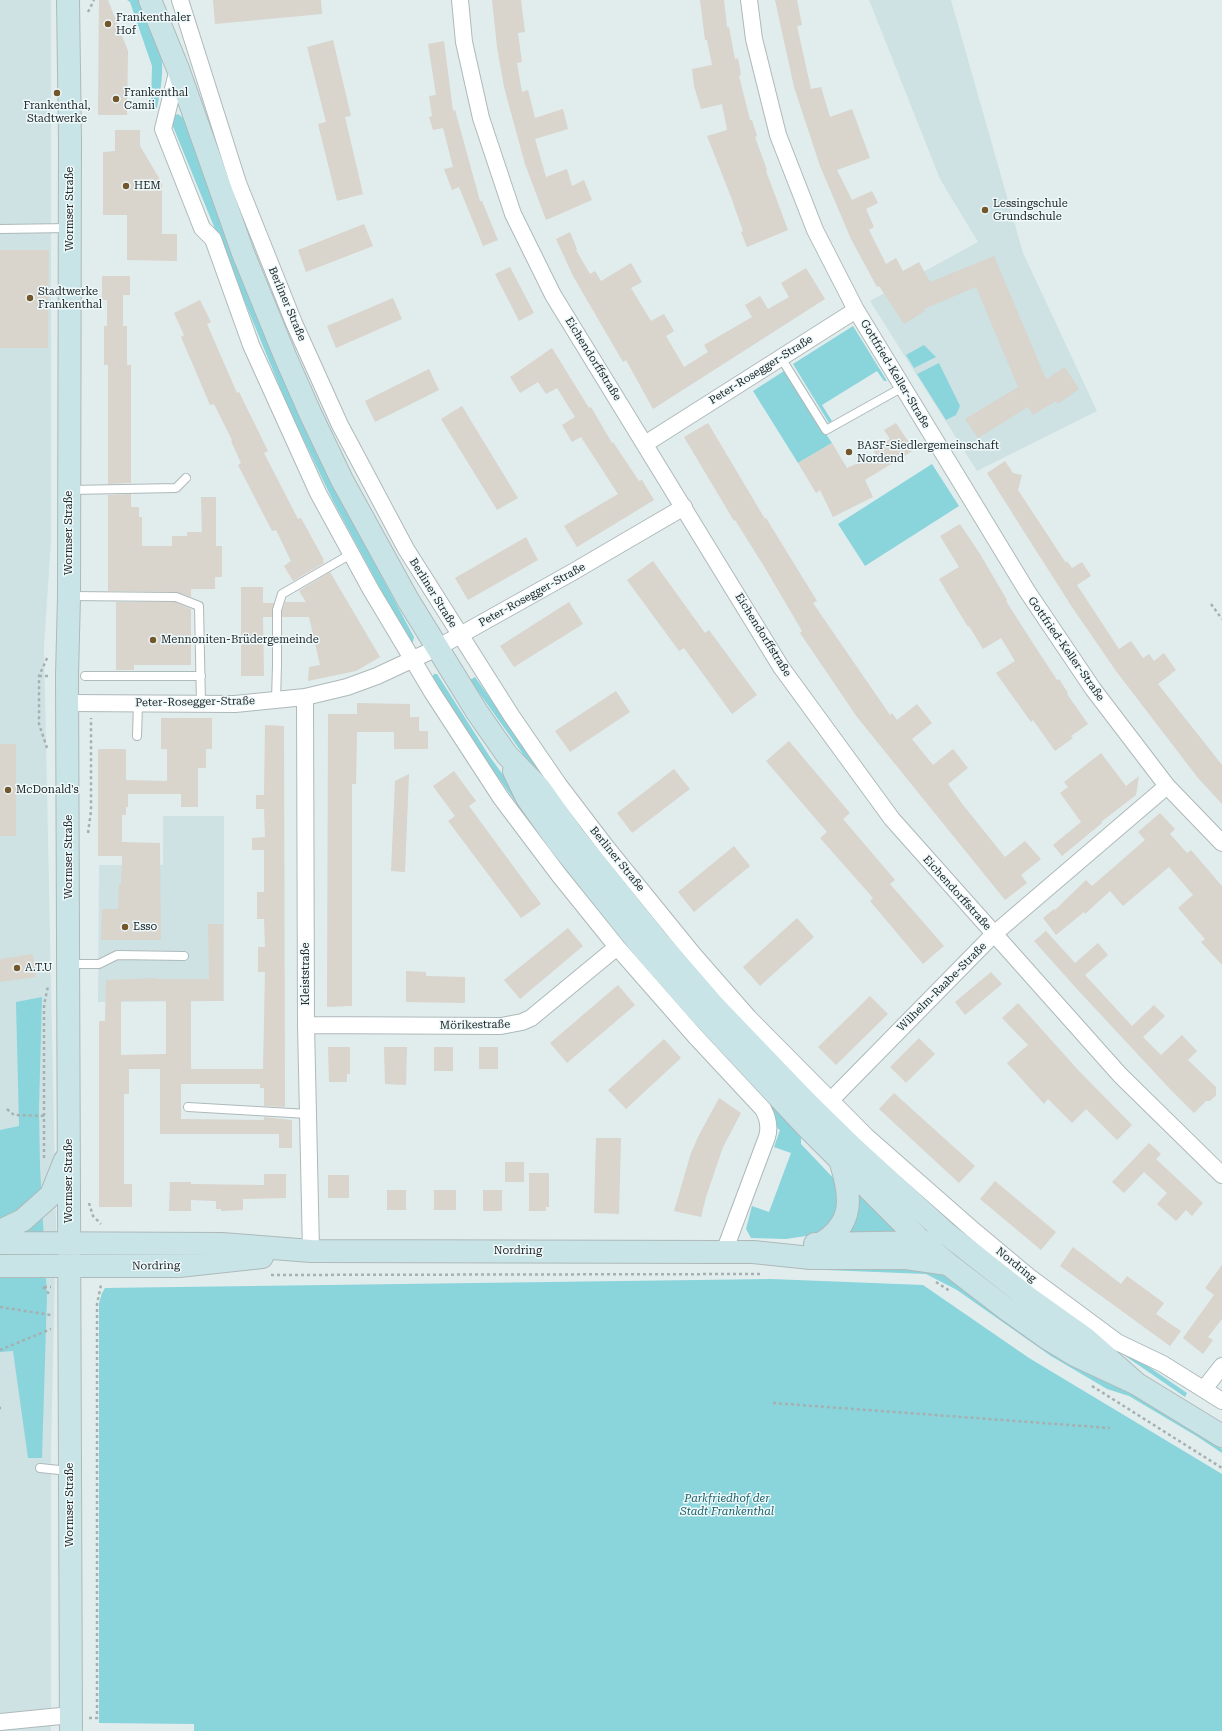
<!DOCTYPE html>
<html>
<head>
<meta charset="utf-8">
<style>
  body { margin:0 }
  canvas { display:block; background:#e1eced }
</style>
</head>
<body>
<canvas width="1222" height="1731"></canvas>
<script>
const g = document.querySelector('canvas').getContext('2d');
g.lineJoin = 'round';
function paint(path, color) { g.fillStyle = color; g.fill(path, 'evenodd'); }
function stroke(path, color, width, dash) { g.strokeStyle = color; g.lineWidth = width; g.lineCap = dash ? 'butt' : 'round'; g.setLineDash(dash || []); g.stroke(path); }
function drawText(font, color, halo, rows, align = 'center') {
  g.font = font + ' "Roboto Serif",serif'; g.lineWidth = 3; g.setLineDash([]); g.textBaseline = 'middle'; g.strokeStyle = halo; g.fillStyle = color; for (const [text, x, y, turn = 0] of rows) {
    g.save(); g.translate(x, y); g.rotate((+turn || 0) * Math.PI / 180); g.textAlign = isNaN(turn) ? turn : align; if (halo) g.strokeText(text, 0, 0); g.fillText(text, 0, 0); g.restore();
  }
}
paint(new Path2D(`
  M 0,0 L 51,0 L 51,541 L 44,646 L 56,1224 L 51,1449 L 51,1731 L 0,1731 Z
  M 869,0 L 951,0 L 1023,253 L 1097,411 L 977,471 L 870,301 L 978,242 L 940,179 Z
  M 163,816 L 224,816 L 224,1001 L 98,1002 L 99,865 L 163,865 Z`), '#cee2e4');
paint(new Path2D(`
  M 127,0 L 139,0 C 146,17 161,44 162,62 C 163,78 160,93 157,108 L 154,109 L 151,107 L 152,66 L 130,2 Z
  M 178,114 L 183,118 L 264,328 L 339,497 L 414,637 L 413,642 L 407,642 L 394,614 L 333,501 L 288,407 L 172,124 L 173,116 Z
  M 853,326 L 887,381 L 884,381 L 877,371 L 822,405 L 832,421 L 829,423 L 793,364 Z
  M 924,345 L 936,357 L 914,368 L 906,355 Z
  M 939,363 L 960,406 L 956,415 L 946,420 L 917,374 Z
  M 784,371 L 832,443 L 798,463 L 753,391 Z
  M 932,464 L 959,506 L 865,566 L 838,524 Z
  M 434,674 L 437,674 L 490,757 L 539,824 L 801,1129 L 801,1144 L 837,1182 L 839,1208 L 830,1224 L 819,1234 L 786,1239 L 751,1238 L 746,1229 L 752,1206 L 769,1212 L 791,1153 L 774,1147 L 780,1130 L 777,1128 L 770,1106 L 649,973 L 568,876 L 459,722 L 432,677 Z
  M 475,677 L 609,865 L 734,1012 L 793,1073 L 853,1132 L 1032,1287 L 1187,1393 L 1185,1397 L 1029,1290 L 940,1217 L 848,1136 L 730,1015 L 605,869 L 470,680 Z
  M 42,997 L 39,1108 L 40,1167 L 47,1296 L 42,1458 L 28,1458 L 13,1351 L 0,1352 L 0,1130 L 19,1126 L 16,1002 Z
  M 854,1183 L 900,1235 L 843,1235 Z
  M 801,1259 L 938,1269 L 1200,1434 L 1222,1449 L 1222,1453 L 1198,1437 L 1129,1396 L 1107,1389 L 1051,1356 L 957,1290 L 926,1274 L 801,1269 Z
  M 771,1279 L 923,1285 L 1029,1358 L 1222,1474 L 1222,1731 L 194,1731 L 194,1724 L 99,1723 L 99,1303 L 102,1293 L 105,1288 Z`), '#8ad4dc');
paint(new Path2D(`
  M 99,0 L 108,0 L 128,51 L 127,115 L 98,115 Z
  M 213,0 L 321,0 L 322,14 L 215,24 Z
  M 492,0 L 521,0 L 525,32 L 518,33 L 522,62 L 517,63 L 522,92 L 528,90 L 535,118 L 563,109 L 568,129 L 535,139 L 546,177 L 567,169 L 572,186 L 584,180 L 592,200 L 546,220 L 525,164 L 504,87 L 497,47 Z
  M 700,0 L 724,0 L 727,27 L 729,27 L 735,59 L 738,58 L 741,75 L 739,76 L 750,120 L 752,120 L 757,136 L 755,137 L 767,170 L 766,171 L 788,230 L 747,247 L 741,232 L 743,231 L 731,197 L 707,136 L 727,130 L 722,104 L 701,109 L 694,86 L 692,69 L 712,65 L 707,40 L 705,40 Z
  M 775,0 L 797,0 L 802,25 L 797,26 L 811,89 L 821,87 L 830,117 L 852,109 L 870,158 L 837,170 L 852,200 L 872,191 L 878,203 L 866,209 L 874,227 L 869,230 L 886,264 L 896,258 L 903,271 L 919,262 L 930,282 L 994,256 L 1046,379 L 1065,367 L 1079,389 L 1058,404 L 1056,401 L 1033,415 L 1028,407 L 978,438 L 965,419 L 1018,387 L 976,287 L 924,309 L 925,311 L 904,324 L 879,286 L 877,287 L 851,239 L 820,166 L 794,87 Z
  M 333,40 L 351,116 L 345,117 L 363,194 L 337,201 L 318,124 L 326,122 L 307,47 Z
  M 444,41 L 453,111 L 455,110 L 480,201 L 482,201 L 498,240 L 483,246 L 459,187 L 452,190 L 444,169 L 453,167 L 443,128 L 433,130 L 429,117 L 432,116 L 429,96 L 436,95 L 428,44 Z
  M 115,130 L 140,130 L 140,146 L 162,183 L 162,234 L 177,234 L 177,261 L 127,260 L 127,215 L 103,215 L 103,152 L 115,151 Z
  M 364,224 L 373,246 L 306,272 L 298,250 Z
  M 570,232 L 577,249 L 576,250 L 590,274 L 595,271 L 601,281 L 631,263 L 642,282 L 631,288 L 651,321 L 664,314 L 674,331 L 666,336 L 684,367 L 708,352 L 704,345 L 752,317 L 745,305 L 760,296 L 768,309 L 789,297 L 781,283 L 806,268 L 825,299 L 653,409 L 626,360 L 623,362 L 573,276 L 556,239 Z
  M 0,250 L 49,250 L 48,348 L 0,348 Z
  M 510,267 L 534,313 L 519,321 L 495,274 Z
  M 102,276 L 130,276 L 130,295 L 123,295 L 123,326 L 127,326 L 127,365 L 131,365 L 131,483 L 108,484 L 108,365 L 104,365 L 104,326 L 107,326 L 107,300 L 102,300 Z
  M 393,298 L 402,319 L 336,348 L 327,326 Z
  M 200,300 L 211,322 L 207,324 L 237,393 L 239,392 L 268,451 L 264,453 L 298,519 L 301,518 L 324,560 L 323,560 L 324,563 L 293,581 L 284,566 L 291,561 L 276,530 L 272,531 L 238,465 L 241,463 L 231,441 L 232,440 L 214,404 L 210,405 L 181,337 L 184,335 L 174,313 Z
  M 552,348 L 589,408 L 591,407 L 612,443 L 613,442 L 639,481 L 642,480 L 654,500 L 577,547 L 564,526 L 618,494 L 581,437 L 572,442 L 562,425 L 575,417 L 557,388 L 546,394 L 538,382 L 520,393 L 510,377 Z
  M 429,369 L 439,390 L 375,422 L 365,401 Z
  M 462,406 L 518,498 L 497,510 L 441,419 Z
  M 708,423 L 765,519 L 766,518 L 817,601 L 813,603 L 890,715 L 892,713 L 897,720 L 917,704 L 932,723 L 912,739 L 933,765 L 953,749 L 968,768 L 948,784 L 963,805 L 1005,857 L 1025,841 L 1041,859 L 1021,875 L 1027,883 L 1005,900 L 857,717 L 800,633 L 802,631 L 765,568 L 735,520 L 734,521 L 684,437 Z
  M 896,423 L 914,450 L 865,480 L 873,497 L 833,517 L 820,490 L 816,493 L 798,463 L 832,443 L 847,468 L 876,455 L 873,450 L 890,439 L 884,430 Z
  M 1005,461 L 1013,473 L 1022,475 L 1018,490 L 1066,563 L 1067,561 L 1072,568 L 1082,562 L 1091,576 L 1077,585 L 1119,649 L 1131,641 L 1143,658 L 1149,654 L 1154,661 L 1164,653 L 1176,670 L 1158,684 L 1222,765 L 1222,804 L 1198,778 L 1116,671 L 1072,607 L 1028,538 L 987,473 Z
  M 131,494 L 131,507 L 139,507 L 139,517 L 142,517 L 142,546 L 172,546 L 172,536 L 187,536 L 187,532 L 202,532 L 201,497 L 216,497 L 216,546 L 222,546 L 222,577 L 215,577 L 215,589 L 191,589 L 191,597 L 176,592 L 108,591 L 108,495 Z
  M 960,524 L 980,554 L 1007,600 L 1006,601 L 1036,648 L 1057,680 L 1059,679 L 1068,693 L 1067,694 L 1088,724 L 1071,736 L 1073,738 L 1055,751 L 1033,720 L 1031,722 L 996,673 L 1015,661 L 1001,638 L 983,649 L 969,626 L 968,627 L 939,579 L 959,567 L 940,536 Z
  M 526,537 L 538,560 L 468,600 L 455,578 Z
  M 653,561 L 705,633 L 709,630 L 757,695 L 732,714 L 684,648 L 679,651 L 627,580 Z
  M 330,572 L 380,657 L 356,671 L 308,681 L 309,667 L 320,665 L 309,617 L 282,617 L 282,611 L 285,602 L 306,602 L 299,591 Z
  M 241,587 L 263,587 L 263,603 L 274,603 L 272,617 L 263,617 L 264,676 L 241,676 Z
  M 116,602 L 175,602 L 191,609 L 191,665 L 134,665 L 134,670 L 116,670 Z
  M 569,602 L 583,624 L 514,667 L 500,646 Z
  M 616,691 L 630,712 L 570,752 L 555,731 Z
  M 357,703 L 410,704 L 410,717 L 419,717 L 419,731 L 428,731 L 428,749 L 394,749 L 394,732 L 357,732 L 356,784 L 352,784 L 352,1006 L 327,1007 L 328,714 L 357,714 Z
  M 161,718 L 212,718 L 212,749 L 206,749 L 206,768 L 198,768 L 198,807 L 181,807 L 181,794 L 128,794 L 128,807 L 126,807 L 126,815 L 122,815 L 122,842 L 160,843 L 161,940 L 101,940 L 102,909 L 118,909 L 119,884 L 121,884 L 122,856 L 98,856 L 98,749 L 126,749 L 126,780 L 167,781 L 167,749 L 161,749 Z
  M 265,725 L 284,726 L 285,1107 L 264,1106 L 264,1088 L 260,1088 L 260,1084 L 181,1084 L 181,1119 L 264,1120 L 264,1117 L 292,1120 L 292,1148 L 279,1148 L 279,1134 L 160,1134 L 160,1069 L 129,1069 L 129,1094 L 124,1094 L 124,1184 L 132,1184 L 132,1207 L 99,1207 L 99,1021 L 105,1021 L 106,980 L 155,978 L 155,979 L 209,979 L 208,924 L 223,924 L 223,1001 L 191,1001 L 191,1069 L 263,1069 L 265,972 L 258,972 L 258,947 L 265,947 L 264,919 L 257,919 L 257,892 L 264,892 L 264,850 L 252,850 L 252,838 L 265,837 L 264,809 L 256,809 L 256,795 L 264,795 ZM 121,1001 L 166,1001 L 166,1054 L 121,1055 Z
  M 789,741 L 850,813 L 843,819 L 895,880 L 890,884 L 944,946 L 923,964 L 870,901 L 873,898 L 820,838 L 827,832 L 766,761 Z
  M 0,744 L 16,744 L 16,836 L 0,836 Z
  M 1101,753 L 1126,786 L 1139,776 L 1136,795 L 1101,822 L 1102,823 L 1062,856 L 1053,845 L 1081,822 L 1060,793 L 1068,787 L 1064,782 Z
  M 674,769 L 690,789 L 632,833 L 617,813 Z
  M 454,771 L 476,801 L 469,806 L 541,904 L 521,918 L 448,821 L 455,816 L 433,786 Z
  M 409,774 L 405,872 L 391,871 L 395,781 Z
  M 1160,813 L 1175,829 L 1170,834 L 1187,853 L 1191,850 L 1222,886 L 1222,965 L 1201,942 L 1205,939 L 1178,908 L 1193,895 L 1169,867 L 1123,906 L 1110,891 L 1085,914 L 1084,912 L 1056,935 L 1043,918 L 1054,909 L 1055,910 L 1086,880 L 1092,886 L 1145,840 L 1138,832 Z
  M 734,846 L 750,866 L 694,912 L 678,892 Z
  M 797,918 L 814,937 L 760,986 L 743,967 Z
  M 568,928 L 583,946 L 520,999 L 504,980 Z
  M 1046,931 L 1075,963 L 1098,943 L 1108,955 L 1085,975 L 1132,1026 L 1154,1005 L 1165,1016 L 1143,1037 L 1161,1055 L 1182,1035 L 1197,1051 L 1188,1060 L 1216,1087 L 1216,1095 L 1210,1101 L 1206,1101 L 1194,1113 L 1170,1089 L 1077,989 L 1034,941 Z
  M 33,954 L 36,977 L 0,982 L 0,959 Z
  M 406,971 L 426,972 L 426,976 L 465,977 L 465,1003 L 406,1002 Z
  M 991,972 L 1002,984 L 965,1015 L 955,1002 Z
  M 618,985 L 635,1005 L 567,1063 L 550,1043 Z
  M 870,996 L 888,1014 L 836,1065 L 818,1047 Z
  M 1018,1003 L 1079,1071 L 1132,1125 L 1117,1140 L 1086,1109 L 1072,1123 L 1048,1099 L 1044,1104 L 1007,1063 L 1028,1045 L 1002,1018 Z
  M 919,1038 L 935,1054 L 906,1083 L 890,1067 Z
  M 664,1039 L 681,1058 L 626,1109 L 608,1090 Z
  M 328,1047 L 350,1047 L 350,1074 L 347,1074 L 347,1082 L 329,1082 Z
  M 384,1047 L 407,1047 L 406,1085 L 385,1084 Z
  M 434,1047 L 453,1047 L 453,1071 L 434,1071 Z
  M 479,1047 L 498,1047 L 498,1069 L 479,1069 Z
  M 894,1093 L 975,1166 L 959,1183 L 879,1109 Z
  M 719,1098 L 741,1113 L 723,1147 L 706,1197 L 701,1217 L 674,1211 L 691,1153 L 699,1135 Z
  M 596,1138 L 621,1138 L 619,1214 L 594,1213 Z
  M 1149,1143 L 1161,1154 L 1156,1159 L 1203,1203 L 1192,1216 L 1186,1210 L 1176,1221 L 1157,1204 L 1167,1193 L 1144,1172 L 1124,1193 L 1112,1182 Z
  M 505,1162 L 524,1162 L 524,1182 L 505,1182 Z
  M 529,1173 L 549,1173 L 549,1207 L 546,1207 L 546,1211 L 529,1211 Z
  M 264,1174 L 286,1174 L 286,1198 L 243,1199 L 243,1210 L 221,1211 L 221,1209 L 216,1209 L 216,1201 L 191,1200 L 191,1211 L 169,1211 L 170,1182 L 191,1182 L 191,1184 L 264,1185 Z
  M 328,1175 L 349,1175 L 349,1198 L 328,1198 Z
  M 995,1181 L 1056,1232 L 1041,1250 L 980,1199 Z
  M 387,1190 L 406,1190 L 406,1210 L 387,1210 Z
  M 434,1190 L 456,1190 L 456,1210 L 434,1210 Z
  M 483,1190 L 502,1190 L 502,1211 L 483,1211 Z
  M 1073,1247 L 1121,1284 L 1127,1276 L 1164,1303 L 1156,1314 L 1181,1331 L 1170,1346 L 1060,1266 Z
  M 1222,1265 L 1222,1319 L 1208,1337 L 1213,1340 L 1203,1354 L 1183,1338 L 1214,1295 L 1205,1288 Z`), '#d9d4cc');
const lane = new Path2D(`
  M 0,229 L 69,228
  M 781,358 L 826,430 L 903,387
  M 70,490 L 176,488 L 186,478
  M 70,596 L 176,597 L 199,606 L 201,704
  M 85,676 L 201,676
  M 276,700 L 277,665 L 277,610 L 282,594 L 351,554
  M 137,736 L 138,703
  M 70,964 L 99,964 L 117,955 L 184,956
  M 188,1107 L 308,1114
  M 40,1468 L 69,1471`);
const street = new Path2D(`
  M 180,0 L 238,183 L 294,323 L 340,425 L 406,549 L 511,715 L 559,785 L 607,848 L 693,954 L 749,1018 L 866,1136 L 972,1229 L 1028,1276 L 1117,1342 L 1163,1364 L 1222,1401
  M 460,0 L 464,42 L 481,118 L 513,214 L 553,295 L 781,667 L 892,819 L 1120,1075 L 1222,1175
  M 749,0 L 754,39 L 778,135 L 815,230 L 856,310 L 1027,591 L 1093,689 L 1167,786 L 1222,843
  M 178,69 L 163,129 L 202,228 L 213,239 L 251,345 L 318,493 L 371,590 L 432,692 L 501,798 L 559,875 L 617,947 L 695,1036 L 763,1109 C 768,1118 770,1127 767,1137 L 724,1252
  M 645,444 L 856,310
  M 305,697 L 306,1025 L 311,1251
  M 68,703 L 235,704 L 305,697 L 347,687 L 377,676 L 437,648 L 571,573 L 684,507
  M 306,1025 L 501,1026 L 522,1022 L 531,1018 L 617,947
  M 831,1100 L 994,934 L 1167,786
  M 1204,1389 L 1222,1366
  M 0,1722 L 71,1715`);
const secondary = new Path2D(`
  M 68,0 L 70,139 L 69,596 L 67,676 L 71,1731
  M 150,0 L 178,69 L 243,253 L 285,356 L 311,415 L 342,480 L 408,600 L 477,712 L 507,755 L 540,789 L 574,837 L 655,938 L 712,1004 L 806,1102 L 852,1147 L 947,1234 L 1027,1297 L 1086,1339 L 1137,1384
  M 514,771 L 527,798 L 559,843 L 643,948 L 701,1014 L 806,1126 L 922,1242 L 948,1264 L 1005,1308 L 1047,1338 L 1075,1355 L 1137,1384 L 1222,1436
  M 0,1231 L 23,1220 L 51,1195 L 65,1160
  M 0,1243 L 222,1244 L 311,1251 L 724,1252 L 753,1252 L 811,1258 L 906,1258 L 948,1264
  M 815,1244 L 931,1242
  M 820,1244 C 855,1224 851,1196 841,1163
  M 0,1266 L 179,1266 L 262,1257`);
stroke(lane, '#aeb9ba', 10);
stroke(street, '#aeb9ba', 18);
stroke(secondary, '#aeb9ba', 24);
stroke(new Path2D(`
  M 88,12 L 94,0
  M 1211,604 L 1222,619
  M 39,676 L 48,676
  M 47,748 L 39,724 L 39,676 L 48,656
  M 88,833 L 91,811 L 91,718
  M 7,1109 L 14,1115 L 45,1116
  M 44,1158 L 44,1005 L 48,986
  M 89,1203 L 93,1216 L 101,1224
  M 271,1275 L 762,1274
  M 936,1282 L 950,1291
  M 43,1287 L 50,1295
  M 44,1287 L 51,1287
  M 0,1307 L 51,1315
  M 0,1350 L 51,1329
  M 1092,1386 L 1222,1468
  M 773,1403 L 1110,1428
  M 0,1408 L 1,1408
  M 89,1718 L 97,1718 L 97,1304 L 101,1285`), '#a7b0b0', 2.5, [3, 3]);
stroke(lane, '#fff', 8);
stroke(street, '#fff', 16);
stroke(secondary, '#c9e4e7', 22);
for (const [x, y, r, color] of [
  [108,24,4,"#73562a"],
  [57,93,4,"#73562a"],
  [116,99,4,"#73562a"],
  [126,186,4,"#73562a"],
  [985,210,4,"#73562a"],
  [30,298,4,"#73562a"],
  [849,452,4,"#73562a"],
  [153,640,4,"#73562a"],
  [8,790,4,"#73562a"],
  [125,927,4,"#73562a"],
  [17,968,4,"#73562a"]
]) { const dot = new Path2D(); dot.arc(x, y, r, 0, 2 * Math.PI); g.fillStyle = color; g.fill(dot); stroke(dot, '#eef9fb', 1.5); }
drawText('11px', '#232727', '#eef9fb', [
  ["Frankenthaler",116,18],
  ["Hof",116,31],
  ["Frankenthal",124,93],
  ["Camii",124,106],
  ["Frankenthal,",57,106,"center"],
  ["Stadtwerke",57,119,"center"],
  ["HEM",134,186],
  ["Lessingschule",993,204],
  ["Grundschule",993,217],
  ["Stadtwerke",38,292],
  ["Frankenthal",38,305],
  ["BASF-Siedlergemeinschaft",857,446],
  ["Nordend",857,459],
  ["Mennoniten-Brüdergemeinde",161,640],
  ["McDonald's",16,790],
  ["Esso",133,927],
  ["A.T.U",25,968]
], 'left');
drawText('11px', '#232727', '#eef9fb', [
  ["Wormser Straße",70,209,-90],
  ["Berliner Straße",287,304,67],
  ["Eichendorffstraße",593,359,58],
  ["Peter-Rosegger-Straße",761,370,-32],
  ["Gottfried-Keller-Straße",895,374,59],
  ["Wormser Straße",69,533,-90],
  ["Berliner Straße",433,593,58],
  ["Peter-Rosegger-Straße",532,595,-29],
  ["Eichendorffstraße",763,635,58],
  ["Gottfried-Keller-Straße",1066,649,55],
  ["Peter-Rosegger-Straße",195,702,-1],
  ["Wormser Straße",69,857,-90],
  ["Berliner Straße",617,859,51],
  ["Eichendorffstraße",957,893,48],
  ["Kleiststraße",306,974,-90],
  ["Wilhelm-Raabe-Straße",942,987,-45],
  ["Mörikestraße",475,1025,-1],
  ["Wormser Straße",69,1181,-90],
  ["Nordring",518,1251],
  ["Nordring",1016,1265,39],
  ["Nordring",156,1266,-1],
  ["Wormser Straße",70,1505,-90]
]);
drawText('italic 11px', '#1a5f65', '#eef9fb', [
  ["Parkfriedhof der",727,1499],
  ["Stadt Frankenthal",727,1512]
]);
</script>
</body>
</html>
